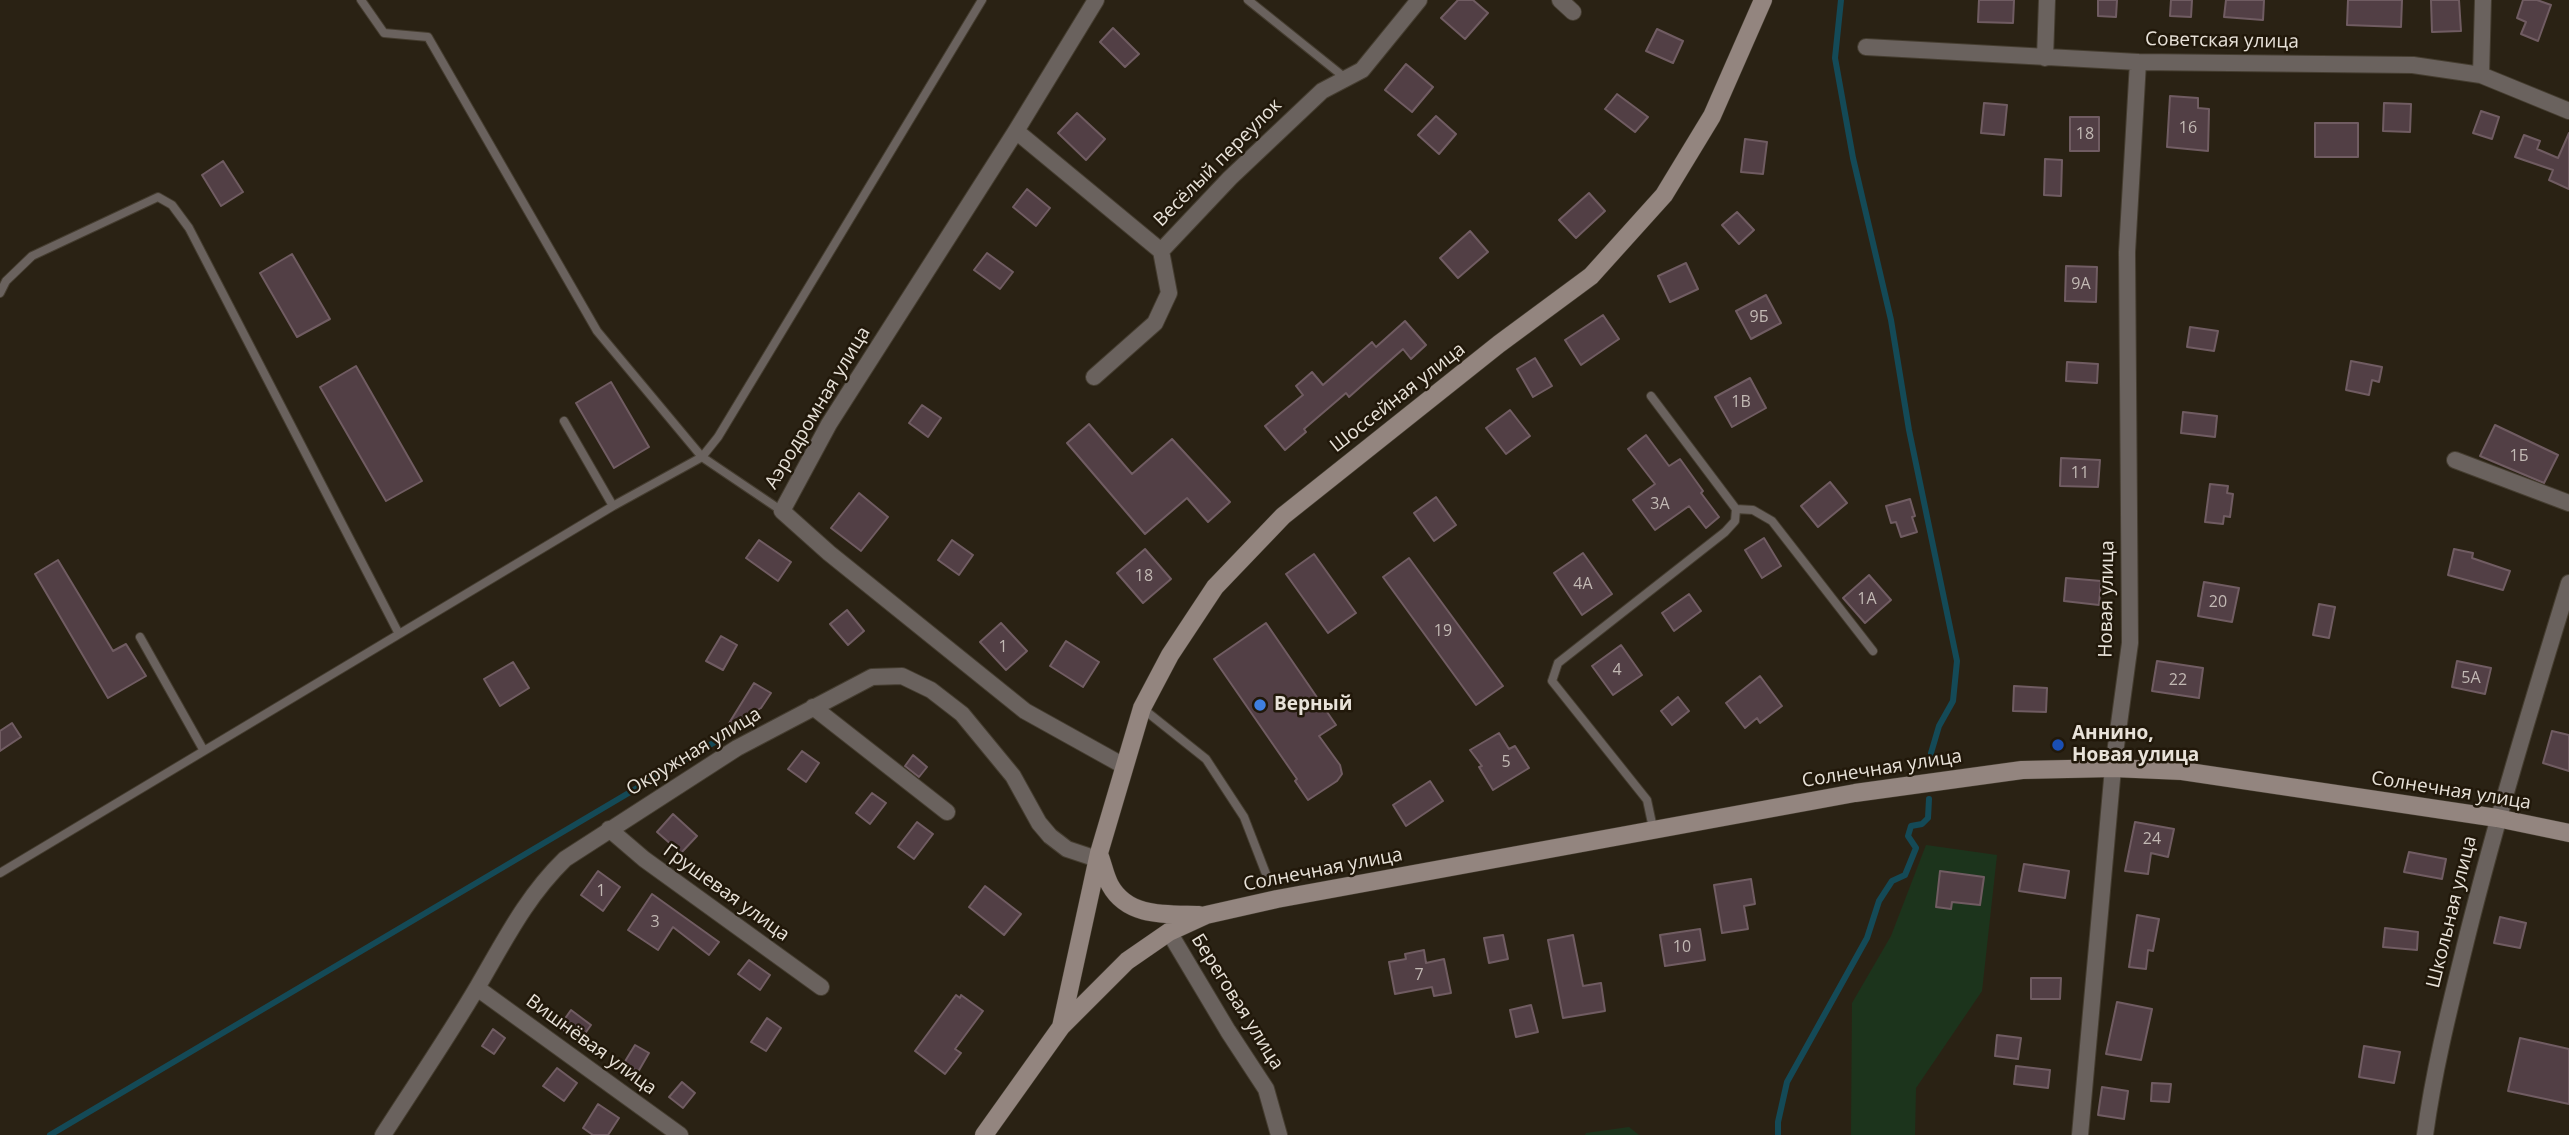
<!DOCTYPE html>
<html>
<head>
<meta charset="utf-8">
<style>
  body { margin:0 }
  canvas { display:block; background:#2a2214 }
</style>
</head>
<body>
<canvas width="2569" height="1135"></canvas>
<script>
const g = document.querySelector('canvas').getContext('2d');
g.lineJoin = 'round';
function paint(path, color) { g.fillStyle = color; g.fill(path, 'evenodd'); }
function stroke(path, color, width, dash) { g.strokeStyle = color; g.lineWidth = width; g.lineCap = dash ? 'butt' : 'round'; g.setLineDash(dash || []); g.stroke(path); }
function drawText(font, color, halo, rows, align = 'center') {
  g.font = font + ' "Open Sans",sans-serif'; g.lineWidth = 5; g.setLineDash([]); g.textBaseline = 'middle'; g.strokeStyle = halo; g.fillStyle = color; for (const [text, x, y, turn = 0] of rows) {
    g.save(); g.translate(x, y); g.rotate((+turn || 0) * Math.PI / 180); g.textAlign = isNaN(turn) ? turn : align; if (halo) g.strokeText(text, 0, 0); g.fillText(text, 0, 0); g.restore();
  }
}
paint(new Path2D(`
  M 1926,845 L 1997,855 L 1982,991 L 1916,1088 L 1915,1135 L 1851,1135 L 1852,1003 L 1891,936 Z
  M 1629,1127 L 1639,1135 L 1585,1135 L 1586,1133 Z`), '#1c341c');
stroke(new Path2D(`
  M 1841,0 L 1835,58 L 1853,158 L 1891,320 L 1909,430 L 1957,661 L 1953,701 L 1939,726 L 1931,753 L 1931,764
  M 50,1135 L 725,736
  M 1778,1135 L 1778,1122 L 1787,1082 L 1867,938 L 1879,901 L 1892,881 L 1905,875 L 1916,848 L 1908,836 L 1911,826 L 1922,824 L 1928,818 L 1929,799`), '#144a57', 6);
const building = new Path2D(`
  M 1458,0 L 1473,0 L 1488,13 L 1465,39 L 1441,18 Z
  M 1979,0 L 2014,0 L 2013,23 L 1978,22 Z
  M 2098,0 L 2117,0 L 2116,17 L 2098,16 Z
  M 2171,0 L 2192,0 L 2191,17 L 2170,16 Z
  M 2226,0 L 2264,0 L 2263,20 L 2224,17 Z
  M 2348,0 L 2402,0 L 2401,27 L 2347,25 Z
  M 2431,0 L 2459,0 L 2461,31 L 2432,32 Z
  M 2523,0 L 2537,0 L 2551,5 L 2538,41 L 2521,34 L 2526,22 L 2517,18 Z
  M 1113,28 L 1139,54 L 1125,67 L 1100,42 Z
  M 1657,29 L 1683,41 L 1673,63 L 1646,51 Z
  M 1406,64 L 1433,87 L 1412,112 L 1385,90 Z
  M 1617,94 L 1648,117 L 1635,132 L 1605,109 Z
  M 2170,96 L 2198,98 L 2198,108 L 2209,109 L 2208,151 L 2167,147 Z
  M 1984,103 L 2007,105 L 2004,135 L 1981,133 Z
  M 2384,103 L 2411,104 L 2410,132 L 2383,131 Z
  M 2481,111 L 2499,117 L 2492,139 L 2473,133 Z
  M 1077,113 L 1105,139 L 1086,160 L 1058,133 Z
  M 1436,116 L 1456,134 L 1439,154 L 1418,135 Z
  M 2070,117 L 2099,117 L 2099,151 L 2070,151 Z
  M 2315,123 L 2358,123 L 2358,157 L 2315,157 Z
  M 2569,133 L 2569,189 L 2549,180 L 2553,170 L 2515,157 L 2524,135 L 2540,141 L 2537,149 L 2558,158 Z
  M 1745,139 L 1767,142 L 1763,174 L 1741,172 Z
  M 2045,159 L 2062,160 L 2061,196 L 2044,195 Z
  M 223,161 L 243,192 L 221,206 L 202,175 Z
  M 1027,189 L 1050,208 L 1036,226 L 1013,207 Z
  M 1589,193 L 1605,211 L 1576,238 L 1559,220 Z
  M 1737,212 L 1754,230 L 1739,244 L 1722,225 Z
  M 1470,231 L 1488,252 L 1458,278 L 1440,258 Z
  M 987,253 L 1013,272 L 1000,289 L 974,270 Z
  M 292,254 L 330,319 L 297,337 L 260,273 Z
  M 1686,263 L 1698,289 L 1670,302 L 1658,276 Z
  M 2066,266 L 2097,267 L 2096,302 L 2065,301 Z
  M 1766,295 L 1781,323 L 1751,339 L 1736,311 Z
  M 1603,315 L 1619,339 L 1581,365 L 1565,340 Z
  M 1405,321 L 1426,345 L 1411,359 L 1403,349 L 1349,397 L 1346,393 L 1304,429 L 1306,432 L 1285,450 L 1265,426 L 1303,395 L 1296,386 L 1312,372 L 1323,385 L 1372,342 L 1376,347 Z
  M 2190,327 L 2218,331 L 2214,351 L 2187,347 Z
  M 1535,358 L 1552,386 L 1533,397 L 1517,369 Z
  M 2351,361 L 2382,367 L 2379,382 L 2372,380 L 2369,395 L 2346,390 Z
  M 2067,362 L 2098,364 L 2097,383 L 2066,381 Z
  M 356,366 L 422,481 L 386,501 L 320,387 Z
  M 1750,378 L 1766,408 L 1732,427 L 1715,397 Z
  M 611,382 L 649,447 L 614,468 L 576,403 Z
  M 922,405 L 941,418 L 928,437 L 909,423 Z
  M 1510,410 L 1530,436 L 1506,454 L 1486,428 Z
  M 2183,412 L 2217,416 L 2215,437 L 2181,433 Z
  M 1089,424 L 1132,474 L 1172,439 L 1230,502 L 1208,522 L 1187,498 L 1145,534 L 1067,443 Z
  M 2495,425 L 2558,455 L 2544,483 L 2480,456 Z
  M 1646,435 L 1669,466 L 1680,459 L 1703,491 L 1701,493 L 1719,517 L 1706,528 L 1689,506 L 1655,530 L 1633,500 L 1655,484 L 1628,449 Z
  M 2061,458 L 2100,460 L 2098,487 L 2060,486 Z
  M 1830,482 L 1847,503 L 1818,527 L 1801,506 Z
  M 2210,484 L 2228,486 L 2227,493 L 2233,494 L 2230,517 L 2224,516 L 2223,524 L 2205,522 Z
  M 859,493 L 888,517 L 861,551 L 831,528 Z
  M 1436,497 L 1456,525 L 1434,541 L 1414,513 Z
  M 1910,499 L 1915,516 L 1912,517 L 1917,532 L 1901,537 L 1896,522 L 1891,523 L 1886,506 Z
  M 1764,538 L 1781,566 L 1762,578 L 1745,550 Z
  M 759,540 L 791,562 L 778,581 L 746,558 Z
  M 952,540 L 973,555 L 959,575 L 938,560 Z
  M 1145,549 L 1171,579 L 1143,603 L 1117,573 Z
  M 2454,549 L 2473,553 L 2472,558 L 2510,571 L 2503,590 L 2448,575 Z
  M 1583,553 L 1612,594 L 1582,615 L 1554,573 Z
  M 1314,554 L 1356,613 L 1328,633 L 1286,574 Z
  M 1409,558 L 1503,686 L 1476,705 L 1383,577 Z
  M 58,560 L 113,651 L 126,644 L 146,676 L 108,698 L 35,574 Z
  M 1869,575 L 1891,600 L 1865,623 L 1843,598 Z
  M 2066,578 L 2101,581 L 2099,605 L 2064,601 Z
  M 2204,582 L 2239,588 L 2232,622 L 2198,616 Z
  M 1689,594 L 1701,611 L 1674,631 L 1662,613 Z
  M 2319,604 L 2335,607 L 2329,638 L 2313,635 Z
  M 847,610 L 864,631 L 848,645 L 830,624 Z
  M 1001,623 L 1027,651 L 1006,670 L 980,642 Z
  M 1266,623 L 1336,725 L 1319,736 L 1340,765 L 1342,774 L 1337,781 L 1308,800 L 1295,781 L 1297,779 L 1214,659 Z
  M 721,636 L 737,645 L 723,670 L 706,661 Z
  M 1066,641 L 1099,662 L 1083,687 L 1050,666 Z
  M 1621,645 L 1642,675 L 1613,695 L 1592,666 Z
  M 2157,661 L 2203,668 L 2199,698 L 2152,691 Z
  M 2457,661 L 2491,668 L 2485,694 L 2452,687 Z
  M 513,662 L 529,688 L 500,706 L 484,679 Z
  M 1760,676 L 1782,706 L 1760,723 L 1757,718 L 1745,728 L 1726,703 Z
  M 754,683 L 771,693 L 761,708 L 726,728 Z
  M 2014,686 L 2047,688 L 2046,712 L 2013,711 Z
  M 1678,697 L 1689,711 L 1672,725 L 1661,711 Z
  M 12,723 L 21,737 L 0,751 L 0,731 Z
  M 2552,731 L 2569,735 L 2569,771 L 2543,763 Z
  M 1499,733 L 1509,749 L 1515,746 L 1529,768 L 1493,790 L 1479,767 L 1482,766 L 1470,750 Z
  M 802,751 L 819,763 L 806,782 L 788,769 Z
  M 913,755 L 927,767 L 919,777 L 905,766 Z
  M 1430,781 L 1443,801 L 1406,826 L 1393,805 Z
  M 872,793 L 886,803 L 870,824 L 856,813 Z
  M 673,814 L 697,836 L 681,853 L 657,832 Z
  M 917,822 L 933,834 L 914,859 L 898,847 Z
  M 2135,822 L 2174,829 L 2168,857 L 2151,853 L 2148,874 L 2125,871 Z
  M 2409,852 L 2446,859 L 2442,879 L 2404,872 Z
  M 2024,864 L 2069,871 L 2065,898 L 2019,891 Z
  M 598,871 L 620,887 L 603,911 L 581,895 Z
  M 1940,871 L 1984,877 L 1980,905 L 1952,902 L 1951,909 L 1936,907 Z
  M 1751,879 L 1755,904 L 1744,906 L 1748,929 L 1722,933 L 1714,885 Z
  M 985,886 L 1021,914 L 1004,935 L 969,907 Z
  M 652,894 L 719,942 L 709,955 L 673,927 L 658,950 L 628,930 Z
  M 2137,915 L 2159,919 L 2153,951 L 2148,950 L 2146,969 L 2129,967 Z
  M 2500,917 L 2526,923 L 2520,948 L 2494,943 Z
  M 2385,928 L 2418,932 L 2417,950 L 2383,947 Z
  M 1700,929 L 1705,960 L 1665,966 L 1660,935 Z
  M 1503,935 L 1508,959 L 1489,963 L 1484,938 Z
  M 1573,935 L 1583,986 L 1601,983 L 1605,1011 L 1563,1018 L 1548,940 Z
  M 1424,950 L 1426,963 L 1444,959 L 1451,993 L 1434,996 L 1432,987 L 1395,994 L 1389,962 L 1406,959 L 1405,954 Z
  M 749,960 L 770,975 L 760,990 L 738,974 Z
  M 2031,978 L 2061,978 L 2060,999 L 2031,999 Z
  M 956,995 L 960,998 L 961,995 L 983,1011 L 955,1049 L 961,1053 L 945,1074 L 915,1051 Z
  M 2117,1002 L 2152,1009 L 2141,1060 L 2106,1054 Z
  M 1531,1005 L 1538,1032 L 1516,1037 L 1510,1010 Z
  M 571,1010 L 591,1025 L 579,1042 L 559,1027 Z
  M 767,1018 L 781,1028 L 766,1051 L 751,1042 Z
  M 493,1029 L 505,1038 L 494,1054 L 482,1046 Z
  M 1997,1035 L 2021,1038 L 2018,1059 L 1995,1056 Z
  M 2520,1038 L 2569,1049 L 2569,1104 L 2508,1091 Z
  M 635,1045 L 649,1053 L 638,1072 L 624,1063 Z
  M 2364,1046 L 2400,1052 L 2394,1083 L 2359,1077 Z
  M 2016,1066 L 2050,1070 L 2048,1088 L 2014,1084 Z
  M 557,1068 L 577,1083 L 564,1101 L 543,1086 Z
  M 682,1082 L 695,1093 L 683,1108 L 669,1097 Z
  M 2152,1083 L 2171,1084 L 2169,1102 L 2151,1101 Z
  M 2102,1087 L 2128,1091 L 2124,1119 L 2098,1115 Z
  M 598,1104 L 619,1118 L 608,1135 L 593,1135 L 583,1128 Z`);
paint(building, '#523f45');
stroke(building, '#705c62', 2);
const service = new Path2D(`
  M 361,0 L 384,33 L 428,37 L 597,331 L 702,457 L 782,511
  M 1248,0 L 1344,77
  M 0,293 L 6,281 L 32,256 L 158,197 L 172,205 L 189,228 L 399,634
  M 1651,396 L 1736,509 L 1735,521 L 1725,532 L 1558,663 L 1552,681 L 1647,800 L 1653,828
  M 564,421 L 613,506
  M 1736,509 L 1753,510 L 1772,521 L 1873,651
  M 140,637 L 204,751
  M 1142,708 L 1206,759 L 1244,817 L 1268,879
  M 0,873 L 613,506 L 702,457 L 718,437 L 982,0`);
const minor = new Path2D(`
  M 1096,0 L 1016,131 L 829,424 L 782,511 L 829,553 L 1025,711 L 1124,766
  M 1560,0 L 1573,12
  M 1866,47 L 2138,62 L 2413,65 L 2481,75 L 2569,111
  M 2045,58 L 2047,0
  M 2481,75 L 2483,0
  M 1016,131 L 1161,251
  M 1094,377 L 1155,323 L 1169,293 L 1161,251 L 1230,178 L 1322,91 L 1362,70 L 1419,0
  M 2455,460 L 2569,503
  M 813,707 L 947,812
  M 609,829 L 644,859 L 821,987
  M 1169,932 L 1228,1031 L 1266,1089 L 1279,1135
  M 477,988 L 680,1135
  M 383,1135 C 415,1085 448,1037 478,986 C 505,940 526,897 565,859 L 737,748 L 872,677 L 902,676 L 931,690 L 962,714 L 1013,776 L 1039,823 L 1050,836 L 1067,849 L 1097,859
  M 2080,1135 L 2113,768 L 2130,643 L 2127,252 L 2138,62
  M 2425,1135 C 2434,1068 2451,1002 2467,937 C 2497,817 2533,700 2569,583`);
const secondary = new Path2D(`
  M 1099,854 C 1103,864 1105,876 1110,885 C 1128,918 1167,914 1199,915
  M 1061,1027 L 1099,853 L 1142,708 L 1170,655 L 1215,587 L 1283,516 L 1499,344 L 1591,276 L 1664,195 L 1712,116 L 1763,0
  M 984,1135 L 1061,1027 L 1127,961 L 1169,932 L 1206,915 L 1277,899 L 1855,793 L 2022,770 L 2113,768 L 2182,771 L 2497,818 L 2569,833`);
stroke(service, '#453d30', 10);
stroke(minor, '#453d30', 18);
stroke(secondary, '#453d30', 19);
stroke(service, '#6a625e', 8);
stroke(minor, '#6a625e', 16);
stroke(secondary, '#93857f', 18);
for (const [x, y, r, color] of [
  [1260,705,7,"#3f7fe0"],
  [2058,745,7,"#1a4fb4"]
]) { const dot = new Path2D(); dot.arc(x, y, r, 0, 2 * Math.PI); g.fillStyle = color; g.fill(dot); stroke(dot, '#21180a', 2.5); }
drawText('16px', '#c2b9b4', null, [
  ["16",2188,128],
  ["18",2085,134],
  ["9А",2081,284],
  ["9Б",1759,317],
  ["1В",1741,402],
  ["1Б",2519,456],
  ["11",2080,473],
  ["3А",1660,504],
  ["18",1144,576],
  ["4А",1583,584],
  ["1А",1867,599],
  ["20",2218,602],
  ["19",1443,631],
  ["1",1003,647],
  ["4",1617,670],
  ["5А",2471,678],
  ["22",2178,680],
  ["5",1506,762],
  ["24",2152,839],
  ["1",601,891],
  ["3",655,922],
  ["10",1682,947],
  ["7",1419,975]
]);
drawText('19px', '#e8e2d9', '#21180a', [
  ["Советская улица",2222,41,1],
  ["Весёлый переулок",1218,163,-45],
  ["Шоссейная улица",1398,398,-38],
  ["Аэродромная улица",818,408,-59],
  ["Новая улица",2107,599,-89],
  ["Окружная улица",694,752,-31],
  ["Солнечная улица",1882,769,-9],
  ["Солнечная улица",2451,791,9],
  ["Солнечная улица",1323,870,-11],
  ["Грушевая улица",726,893,36],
  ["Школьная улица",2452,912,-76],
  ["Береговая улица",1237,1002,58],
  ["Вишнёвая улица",591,1045,36]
]);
drawText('bold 19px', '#e8e2d9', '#21180a', [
  ["Верный",1274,705],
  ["Аннино,",2072,734],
  ["Новая улица",2072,756]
], 'left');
</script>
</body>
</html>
